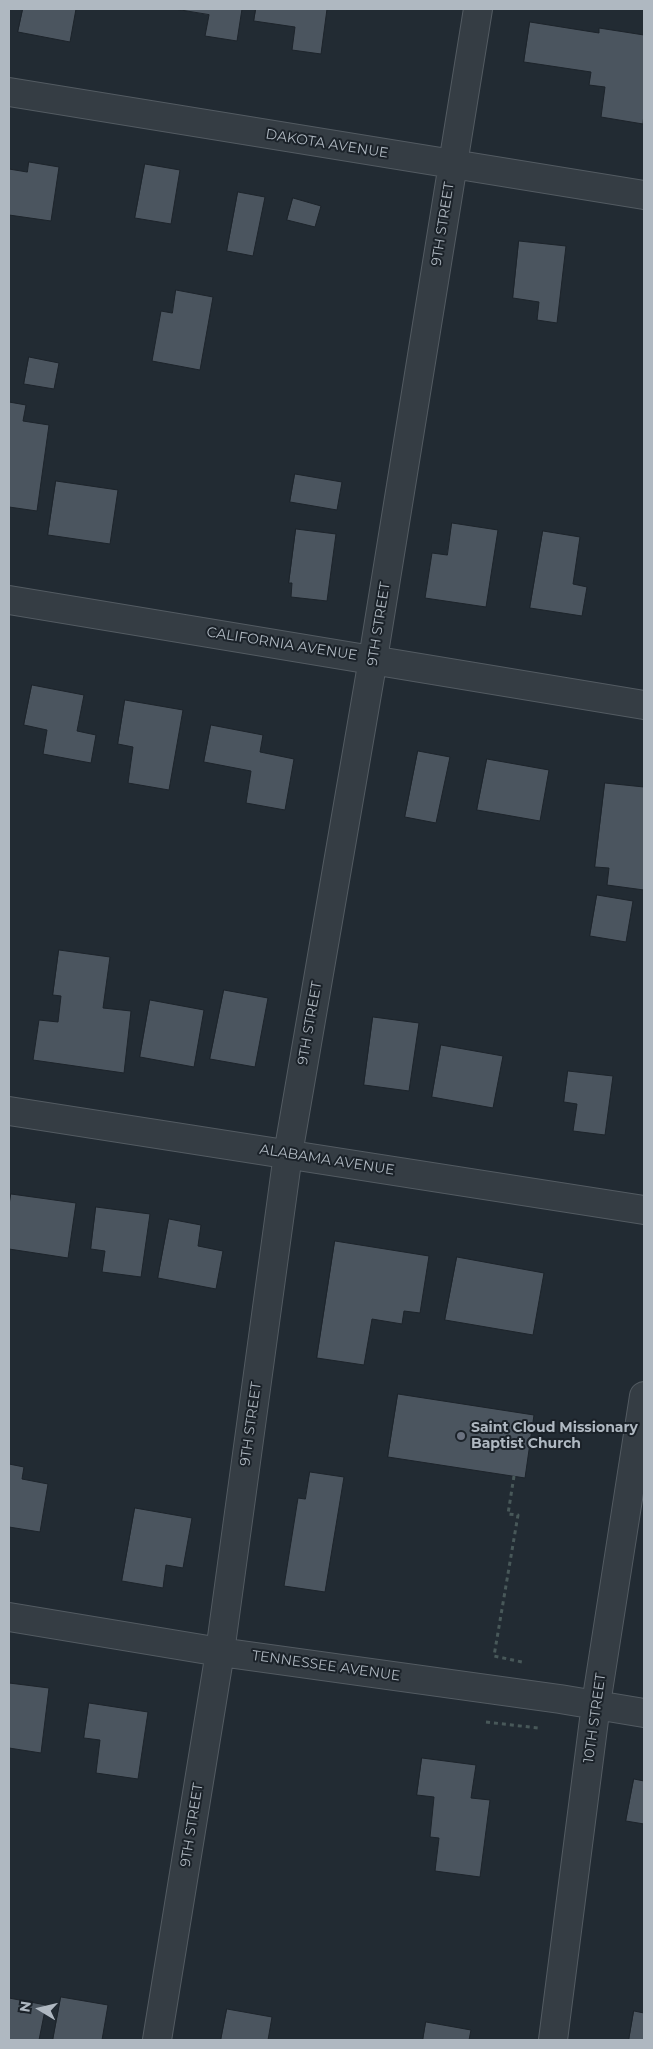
<!DOCTYPE html>
<html>
<head>
<meta charset="utf-8">
<style>
  body { margin:0 }
  #map { position:relative; width:653px; height:2049px; overflow:hidden; background:#222b33; font-family:Montserrat,sans-serif }
  canvas { display:block }
  .frame { position:absolute; inset:0; border:10px solid #afb8c1; pointer-events:none }
  .north { position:absolute; left:15px; top:1984px; width:50px; height:50px; -webkit-text-stroke:4px #1b2229; paint-order:stroke; rotate:279deg; font-size:14px; font-weight:700; line-height:20px; text-align:center; color:#afb8c1 }
  .north::after { content:''; display:block; margin:auto; width:18px; height:22px; background:#afb8c1; clip-path:polygon(50% 0,100% 100%,50% 72%,0 100%) }
</style>
</head>
<body>
<div id="map">
<canvas width="653" height="2049"></canvas>
<div class="frame"></div>
<div class="north">N</div>
</div>
<script>
const g = document.querySelector('canvas').getContext('2d');
g.lineJoin = 'round';
function paint(path, color) { g.fillStyle = color; g.fill(path, 'evenodd'); }
function stroke(path, color, width, dash) { g.strokeStyle = color; g.lineWidth = width; g.lineCap = dash ? 'butt' : 'round'; g.setLineDash(dash || []); g.stroke(path); }
function drawText(font, color, halo, rows, align = 'center') {
  g.font = font + ' Montserrat,sans-serif'; g.lineWidth = 4; g.setLineDash([]); g.textBaseline = 'middle'; g.strokeStyle = halo; g.fillStyle = color; for (const [text, x, y, turn = 0] of rows) {
    g.save(); g.translate(x, y); g.rotate((+turn || 0) * Math.PI / 180); g.textAlign = isNaN(turn) ? turn : align; if (halo) g.strokeText(text, 0, 0); g.fillText(text, 0, 0); g.restore();
  }
}
const building = new Path2D(`
  M 23,9 L 76,9 L 70,42 L 18,32 Z
  M 175,9 L 242,9 L 237,41 L 205,36 L 209,15 Z
  M 256,9 L 327,9 L 321,54 L 292,50 L 295,27 L 254,21 Z
  M 530,22 L 599,33 L 599,28 L 644,35 L 644,113 L 643,124 L 601,117 L 605,87 L 589,85 L 591,72 L 524,62 Z
  M 29,162 L 59,167 L 51,221 L 9,215 L 9,169 L 27,172 Z
  M 145,164 L 180,170 L 171,224 L 135,218 Z
  M 238,192 L 265,197 L 253,256 L 227,251 Z
  M 293,198 L 321,206 L 315,227 L 287,220 Z
  M 519,241 L 566,246 L 557,323 L 537,320 L 539,302 L 513,298 Z
  M 176,290 L 213,297 L 200,370 L 152,361 L 161,311 L 172,313 Z
  M 29,357 L 59,363 L 54,389 L 24,384 Z
  M 9,402 L 26,405 L 23,421 L 49,425 L 37,511 L 9,507 Z
  M 295,474 L 342,482 L 337,510 L 290,502 Z
  M 56,481 L 118,490 L 110,544 L 48,535 Z
  M 452,523 L 498,530 L 486,607 L 425,598 L 432,553 L 447,555 Z
  M 296,529 L 336,534 L 327,601 L 291,597 L 292,583 L 289,583 Z
  M 543,531 L 580,537 L 573,584 L 587,587 L 582,616 L 530,608 Z
  M 32,685 L 84,695 L 77,731 L 96,735 L 91,763 L 43,754 L 47,730 L 24,725 Z
  M 125,700 L 183,710 L 169,790 L 128,783 L 133,747 L 118,744 Z
  M 211,725 L 263,735 L 260,752 L 294,759 L 285,810 L 246,803 L 251,771 L 204,762 Z
  M 418,751 L 450,757 L 436,823 L 405,817 Z
  M 487,759 L 549,770 L 540,821 L 477,810 Z
  M 605,783 L 644,787 L 644,890 L 607,885 L 609,868 L 595,867 Z
  M 597,895 L 633,901 L 626,942 L 590,936 Z
  M 59,950 L 110,957 L 103,1008 L 131,1011 L 124,1073 L 33,1060 L 39,1020 L 58,1022 L 61,996 L 53,995 Z
  M 224,990 L 268,998 L 255,1067 L 210,1059 Z
  M 150,1000 L 204,1010 L 194,1067 L 140,1057 Z
  M 373,1017 L 419,1023 L 409,1091 L 364,1085 Z
  M 441,1045 L 503,1056 L 493,1108 L 432,1097 Z
  M 568,1071 L 613,1076 L 605,1135 L 573,1131 L 577,1104 L 564,1102 Z
  M 11,1194 L 76,1203 L 68,1258 L 9,1249 L 9,1206 Z
  M 96,1207 L 150,1214 L 141,1277 L 102,1272 L 105,1251 L 91,1249 Z
  M 169,1219 L 201,1225 L 198,1246 L 223,1251 L 216,1289 L 158,1278 Z
  M 335,1241 L 429,1256 L 420,1313 L 404,1311 L 402,1324 L 372,1319 L 364,1365 L 317,1358 Z
  M 457,1257 L 544,1273 L 533,1335 L 445,1320 Z
  M 398,1394 L 534,1415 L 525,1478 L 388,1457 Z
  M 9,1464 L 24,1467 L 22,1479 L 48,1484 L 40,1532 L 9,1527 Z
  M 310,1472 L 344,1477 L 325,1592 L 284,1586 L 298,1498 L 305,1499 Z
  M 135,1508 L 192,1518 L 183,1568 L 166,1565 L 163,1588 L 122,1581 Z
  M 9,1683 L 49,1688 L 41,1753 L 9,1748 Z
  M 89,1703 L 148,1712 L 138,1779 L 96,1773 L 100,1740 L 84,1738 Z
  M 422,1758 L 476,1765 L 471,1798 L 490,1800 L 480,1877 L 435,1871 L 439,1838 L 430,1837 L 434,1797 L 417,1795 Z
  M 634,1779 L 644,1781 L 644,1824 L 626,1821 Z
  M 61,1997 L 108,2005 L 102,2040 L 53,2040 Z
  M 9,1998 L 46,2005 L 39,2040 L 9,2040 Z
  M 227,2009 L 272,2017 L 268,2040 L 221,2040 Z
  M 634,2011 L 644,2013 L 644,2040 L 629,2040 Z
  M 426,2022 L 471,2030 L 469,2040 L 423,2040 Z`);
paint(building, '#4b555f');
stroke(building, '#1d242b', 1);
const minor = new Path2D(`
  M 9,92 L 644,195
  M 9,600 L 644,705
  M 9,1111 L 644,1210
  M 9,1617 L 220,1652 L 560,1699 L 644,1713
  M 157,2040 L 220,1652 L 288,1154 L 373,659 L 478,9
  M 553,2040 L 596,1704 L 644,1396`);
stroke(minor, '#535b62', 30);
stroke(new Path2D(`
  M 514,1476 L 508,1514 L 518,1515 L 494,1656 L 522,1662
  M 486,1722 L 538,1728`), '#485859', 3, [4, 4]);
stroke(minor, '#353d44', 28);
for (const [x, y, r, color] of [
  [461,1436,5,"#6b7280"]
]) { const dot = new Path2D(); dot.arc(x, y, r, 0, 2 * Math.PI); g.fillStyle = color; g.fill(dot); stroke(dot, '#1b2229', 2); }
drawText('14px', '#afb8c1', '#1b2229', [
  ["DAKOTA AVENUE",327,144,9],
  ["9TH STREET",443,224,-81],
  ["9TH STREET",379,624,-81],
  ["CALIFORNIA AVENUE",282,644,9],
  ["9TH STREET",310,1023,-80],
  ["ALABAMA AVENUE",327,1160,9],
  ["9TH STREET",251,1424,-82],
  ["TENNESSEE AVENUE",326,1666,8],
  ["10TH STREET",595,1718,-82],
  ["9TH STREET",192,1825,-81]
]);
drawText('bold 14px', '#afb8c1', '#1b2229', [
  ["Saint Cloud Missionary",471,1428],
  ["Baptist Church",471,1444]
], 'left');
</script>
</body>
</html>
